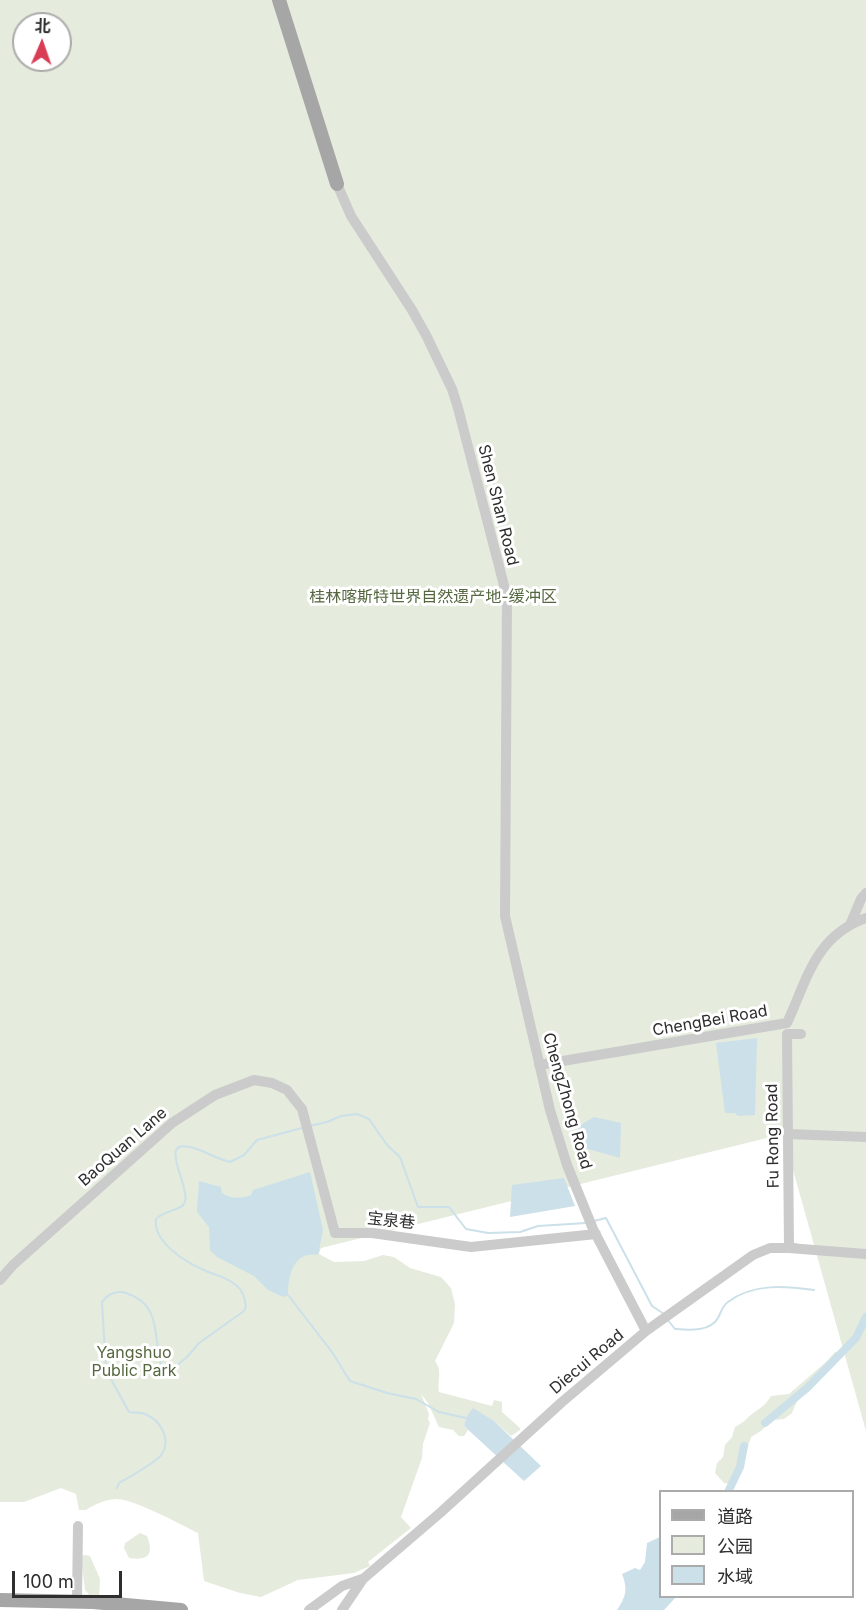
<!DOCTYPE html>
<html>
<head>
<meta charset="utf-8">
<style>
  body { margin:0 }
  #map { position:relative; width:866px; height:1610px; overflow:hidden; background:#fff; font-family:Inter,"Noto Sans SC",sans-serif }
  canvas { display:block }
  .legend { position:absolute; left:659px; top:1490px; width:195px; height:108px; box-sizing:border-box; background:#fff; border:2px solid #ababab; margin:0; padding:8px 10px; list-style:none; font-size:18px; color:#2e2e2e }
  .legend li { display:flex; align-items:center; gap:12px; height:30px }
  .legend b { width:30px; border:2px solid #ababab }
  .north { position:absolute; left:12px; top:12px; width:60px; height:60px; box-sizing:border-box; background:#fff; border:2px solid #ababab; border-radius:50%; rotate:2deg; font-size:16px; font-weight:700; line-height:24px; text-align:center; color:#2e2e2e }
  .north::after { content:''; display:block; margin:auto; width:21px; height:27px; background:#d83d55; clip-path:polygon(50% 0,100% 100%,50% 72%,0 100%) }
  .scale { position:absolute; left:12px; top:1571px; width:110px; height:27px; box-sizing:border-box; border:3px solid #2e2e2e; border-top:0; padding-left:8px; font-size:18px; line-height:21px; white-space:nowrap; color:#2e2e2e; -webkit-text-stroke:4px #fff; paint-order:stroke }
</style>
</head>
<body>
<div id="map">
<canvas width="866" height="1610"></canvas>
<ul class="legend">
<li><b style="height:8px;background:#a6a6a6"></b>道路</li>
<li><b style="height:16px;background:#e5ebdd"></b>公园</li>
<li><b style="height:16px;background:#cbe0e9"></b>水域</li>
</ul>
<div class="north">北</div>
<div class="scale">100 m</div>
</div>
<script>
const g = document.querySelector('canvas').getContext('2d');
g.lineJoin = 'round';
function paint(path, color) { g.fillStyle = color; g.fill(path, 'evenodd'); }
function stroke(path, color, width, dash) { g.strokeStyle = color; g.lineWidth = width; g.lineCap = dash ? 'butt' : 'round'; g.setLineDash(dash || []); g.stroke(path); }
function drawText(font, color, halo, rows, align = 'center') {
  g.font = font + ' Inter,"Noto Sans SC",sans-serif'; g.lineWidth = 6; g.setLineDash([]); g.textBaseline = 'middle'; g.strokeStyle = halo; g.fillStyle = color; for (const [text, x, y, turn = 0] of rows) {
    g.save(); g.translate(x, y); g.rotate((+turn || 0) * Math.PI / 180); g.textAlign = isNaN(turn) ? turn : align; if (halo) g.strokeText(text, 0, 0); g.fillText(text, 0, 0); g.restore();
  }
}
paint(new Path2D(`
  M 0,0 L 866,0 L 866,1431 L 783,1134 L 321,1248 L 319,1254 L 334,1262 L 364,1261 L 383,1255 L 394,1257 L 410,1268 L 441,1277 L 451,1288 L 455,1304 L 454,1323 L 435,1361 C 443,1371 437,1381 439,1392 L 492,1406 L 494,1400 L 502,1402 L 502,1412 L 520,1428 L 520,1430 L 511,1436 L 494,1421 L 466,1418 L 464,1426 L 468,1430 L 464,1436 L 459,1436 L 453,1430 L 439,1427 L 428,1403 L 421,1394 L 429,1414 L 428,1419 L 430,1423 L 423,1444 L 422,1458 L 401,1517 L 411,1528 L 368,1562 L 370,1566 L 354,1573 L 298,1580 L 261,1597 L 240,1593 L 204,1581 L 198,1533 C 180,1524 134,1499 116,1499 C 104,1500 95,1504 86,1510 L 79,1510 L 76,1494 L 61,1488 L 24,1502 L 0,1502 ZM 24,24 L 60,24 L 60,60 L 24,60 Z
  M 835,1352 L 838,1353 L 809,1384 L 798,1399 L 792,1413 L 784,1419 L 772,1420 L 761,1431 L 751,1437 L 735,1485 L 724,1483 L 715,1473 L 717,1463 L 723,1457 L 725,1445 L 732,1437 L 735,1427 C 743,1423 746,1419 752,1414 C 761,1407 764,1407 771,1396 L 789,1394 L 826,1362 Z
  M 140,1533 L 147,1536 C 154,1554 149,1561 129,1558 L 124,1548 L 125,1543 Z
  M 84,1555 L 90,1556 L 100,1579 L 99,1599 L 92,1598 L 85,1590 L 81,1557 Z`), '#e5ebdd');
paint(new Path2D(`
  M 757,1038 L 755,1115 L 738,1116 L 735,1113 L 725,1113 L 716,1043 Z
  M 594,1117 L 621,1123 L 620,1158 L 574,1145 L 579,1126 Z
  M 310,1172 L 323,1230 L 318,1255 C 293,1251 288,1276 288,1295 L 283,1297 L 268,1290 L 254,1276 L 217,1257 L 210,1250 L 209,1227 L 197,1212 L 199,1181 L 221,1187 L 222,1193 C 232,1199 241,1199 251,1195 L 253,1190 Z
  M 564,1178 L 575,1206 L 510,1217 L 512,1185 Z
  M 473,1408 L 494,1421 L 541,1466 L 524,1481 L 464,1426 L 466,1418 Z
  M 660,1537 L 660,1596 L 676,1597 L 664,1610 L 617,1610 C 626,1597 628,1589 622,1574 L 635,1568 L 640,1570 L 645,1562 L 647,1543 Z`), '#cbe0e9');
stroke(new Path2D(`
  M 310,1126 L 327,1122 L 341,1116 L 357,1114 L 369,1119 L 387,1145 L 400,1157 L 418,1207 L 449,1207 L 466,1229 L 488,1233 L 520,1232 L 538,1226 L 586,1223
  M 594,1221 L 606,1218 L 652,1306 L 664,1314
  M 288,1295 L 332,1352 L 350,1381 L 387,1393 L 416,1399 L 439,1412 L 466,1418
  M 667,1319 L 675,1329 C 689,1330 710,1332 718,1318 C 721,1312 723,1305 728,1302 C 753,1283 785,1286 814,1290
  M 117,1488 L 119,1483 C 130,1476 155,1464 162,1454 C 171,1440 161,1421 147,1415 C 141,1412 134,1413 129,1412 L 106,1370 L 102,1302 C 108,1294 116,1290 126,1293 C 164,1305 152,1340 162,1368 L 170,1371 L 187,1357 L 199,1343 L 244,1311 L 246,1306 C 245,1299 243,1291 237,1286 C 228,1277 214,1275 204,1270 C 185,1262 153,1242 156,1219 C 163,1211 181,1210 184,1204 C 193,1189 156,1139 190,1147 C 204,1150 216,1159 230,1162 L 244,1155 L 257,1140 L 302,1128`), '#cbe0e9', 2);
stroke(new Path2D(`
  M 765,1423 L 807,1388 L 851,1343 L 856,1338 L 866,1317
  M 728,1492 L 740,1467 L 744,1446`), '#cbe0e9', 8);
stroke(new Path2D(`
  M 337,184 L 351,216 L 412,310 L 426,335 L 452,389 L 458,408 L 507,597 L 505,916 L 550,1110 L 567,1165 L 593,1229 L 646,1331
  M 850,925 L 861,899 L 866,893
  M 539,1065 L 787,1023 C 807,980 815,936 866,918
  M 788,1134 L 866,1137
  M 795,1248 L 789,1248 L 787,1034 L 801,1034
  M 0,1280 L 13,1265 L 172,1123 L 215,1095 L 254,1080 L 272,1083 L 287,1090 L 302,1109 L 335,1233 L 372,1233 L 471,1247 L 596,1234
  M 77,1601 L 78,1526
  M 309,1610 L 342,1586 L 362,1579
  M 342,1610 L 363,1579 L 440,1513 L 562,1402 L 646,1331 L 753,1255 L 770,1248 L 789,1248 L 866,1254`), '#cbcbcb', 10);
stroke(new Path2D(`
  M 279,0 L 337,184
  M 0,1600 L 93,1602 L 181,1610`), '#a6a6a6', 14);
drawText('16px', '#2e2e2e', '#fff', [
  ["Shen Shan Road",498,505,76],
  ["ChengBei Road",710,1021,-10],
  ["ChengZhong Road",567,1101,74],
  ["Fu Rong Road",773,1136,-91],
  ["BaoQuan Lane",123,1147,-41],
  ["宝泉巷",391,1221,6],
  ["Diecui Road",587,1362,-40]
]);
drawText('16px', '#55673f', '#fff', [
  ["桂林喀斯特世界自然遗产地-缓冲区",433,597],
  ["Yangshuo",134,1353],
  ["Public Park",134,1371]
]);
</script>
</body>
</html>
